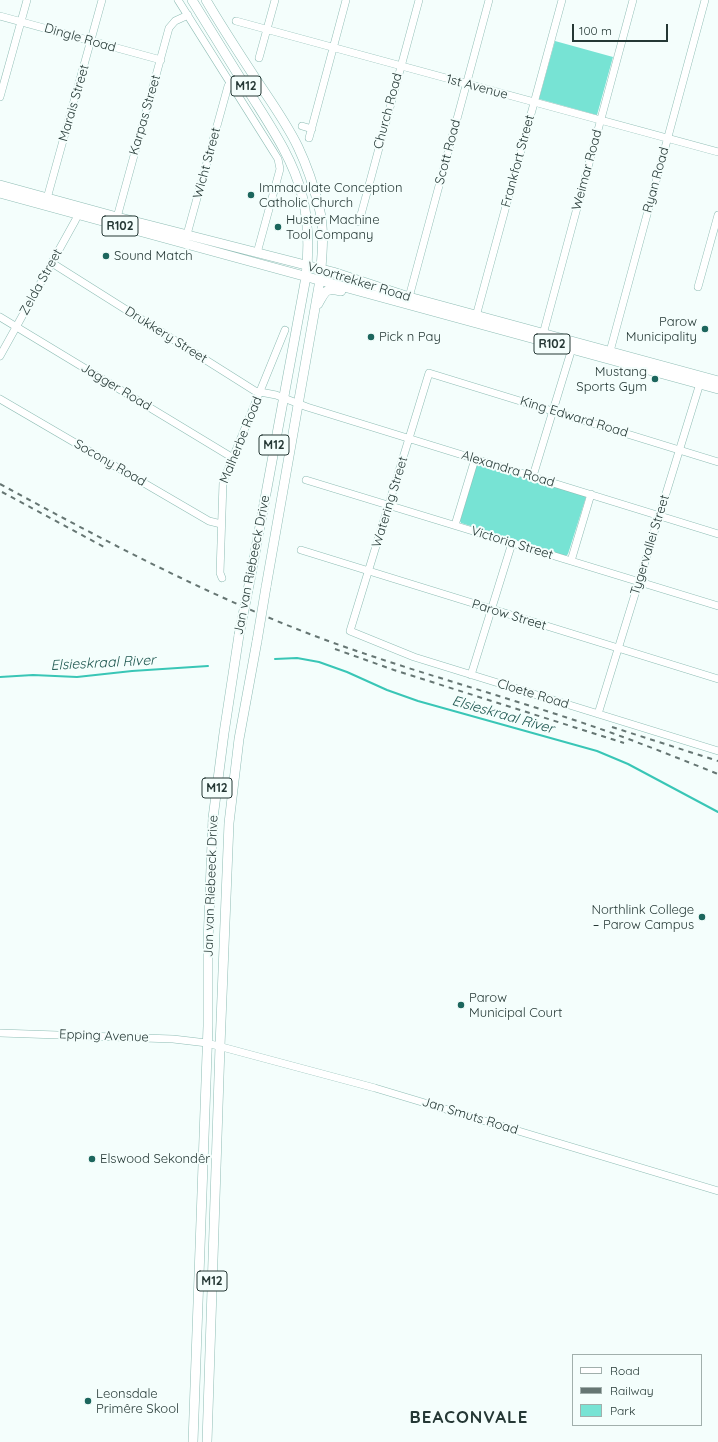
<!DOCTYPE html>
<html>
<head>
<meta charset="utf-8">
<style>
  body { margin:0 }
  #map { position:relative; width:718px; height:1442px; overflow:hidden; background:#f4fefc; font-family:Quicksand,sans-serif }
  canvas { display:block }
  .legend { position:absolute; left:572px; top:1354px; width:130px; height:72px; box-sizing:border-box; background:#f4fefc; border:1px solid #a1afac; margin:0; padding:5px 7px; list-style:none; font-size:12px; color:#253835 }
  .legend li { display:flex; align-items:center; gap:8px; height:20px }
  .legend b { width:20px; border:1px solid #a1afac }
  .scale { position:absolute; left:572px; top:24px; width:96px; height:18px; box-sizing:border-box; border:2px solid #253835; border-top:0; padding-left:5px; font-size:12px; line-height:14px; white-space:nowrap; color:#253835; -webkit-text-stroke:3px #f4fefc; paint-order:stroke }
</style>
</head>
<body>
<div id="map">
<canvas width="718" height="1442"></canvas>
<ul class="legend">
<li><b style="height:5px;background:#fff"></b>Road</li>
<li><b style="height:5px;background:#667673"></b>Railway</li>
<li><b style="height:11px;background:#77e3d4"></b>Park</li>
</ul>
<div class="scale">100 m</div>
</div>
<script>
const g = document.querySelector('canvas').getContext('2d');
g.lineJoin = 'round';
function paint(path, color) { g.fillStyle = color; g.fill(path, 'evenodd'); }
function stroke(path, color, width, dash) { g.strokeStyle = color; g.lineWidth = width; g.lineCap = dash ? 'butt' : 'round'; g.setLineDash(dash || []); g.stroke(path); }
function drawText(font, color, halo, rows, align = 'center') {
  g.font = font + ' Quicksand,sans-serif'; g.lineWidth = 4; g.setLineDash([]); g.textBaseline = 'middle'; g.strokeStyle = halo; g.fillStyle = color; for (const [text, x, y, turn = 0] of rows) {
    g.save(); g.translate(x, y); g.rotate((+turn || 0) * Math.PI / 180); g.textAlign = isNaN(turn) ? turn : align; if (halo) g.strokeText(text, 0, 0); g.fillText(text, 0, 0); g.restore();
  }
}
paint(new Path2D(`
  M 555,41 L 613,57 L 597,115 L 539,99 Z
  M 479,463 L 584,496 L 586,497 L 568,554 L 566,556 L 461,523 L 460,521 L 477,464 Z`), '#77e3d4');
stroke(new Path2D(`
  M 275,659 L 297,658 L 319,662 L 347,672 L 387,690 L 418,701 L 597,751 L 628,764 L 718,812
  M 0,677 L 33,675 L 77,677 L 132,671 L 208,666`), '#39c6b6', 2);
const minor = new Path2D(`
  M 178,0 L 273,151 L 278,159 L 280,169 L 257,253
  M 0,16 L 161,60
  M 236,21 L 718,152
  M 259,58 L 275,0
  M 0,97 L 27,0
  M 302,126 L 312,129
  M 309,138 L 346,0
  M 46,202 L 102,0
  M 116,221 L 169,28 L 175,21 L 188,15
  M 359,222 L 419,0
  M 186,238 L 228,86 L 231,84
  M 52,263 L 255,391 L 276,395 L 307,407 L 718,534
  M 698,287 L 718,215
  M 408,301 L 489,0
  M 0,317 L 233,458
  M 475,320 L 562,0
  M 542,338 L 633,0
  M 609,355 L 705,0
  M 0,356 L 75,221 L 80,211
  M 0,399 L 209,521 L 221,524
  M 718,462 L 429,373 L 350,631 L 414,657 L 718,751
  M 533,476 L 573,345
  M 306,480 L 718,606
  M 455,525 L 475,459
  M 301,550 L 718,679
  M 571,561 L 591,494
  M 222,578 L 220,573 L 223,482 L 285,330
  M 471,675 L 512,543
  M 598,714 L 701,380
  M 0,1033 L 173,1039 L 207,1043 L 375,1088 L 718,1191`);
const major = new Path2D(`
  M 192,0 C 212,32 231,64 251,95 C 271,127 293,159 302,195 C 309,222 309,249 306,277 L 250,580
  M 206,0 C 220,24 235,47 250,70 C 266,95 285,120 298,147 C 307,166 314,187 319,207 C 325,231 322,256 320,280 L 266,587
  M 0,185 L 117,217 L 333,272 L 409,297 L 718,381
  M 0,193 L 718,389
  M 318,304 C 326,290 325,288 341,291
  M 193,1442 L 208,1026 L 208,942 L 213,818 L 224,733 L 239,635
  M 207,1442 L 220,1046 L 229,823 L 239,739 L 257,641`);
stroke(minor, '#8fbdb5', 8);
stroke(major, '#8fbdb5', 10);
stroke(minor, '#fff', 7);
stroke(major, '#fff', 9);
stroke(new Path2D(`
  M 0,484 C 107,542 216,600 331,642 C 423,675 519,700 612,733 C 648,746 683,760 718,774
  M 2,492 L 106,548
  M 335,649 L 394,670 L 624,743
  M 612,727 L 718,761`), '#667673', 2, [5, 5]);
const majorBridge = new Path2D(`
  M 239,635 L 250,580
  M 257,641 L 266,587`);
stroke(majorBridge, '#8fbdb5', 10, []);
stroke(majorBridge, '#fff', 9);
for (const [x, y, r, color] of [
  [251,195,4,"#1c665d"],
  [278,227,4,"#1c665d"],
  [106,256,4,"#1c665d"],
  [705,329,4,"#1c665d"],
  [371,337,4,"#1c665d"],
  [655,379,4,"#1c665d"],
  [702,917,4,"#1c665d"],
  [461,1005,4,"#1c665d"],
  [92,1159,4,"#1c665d"],
  [88,1401,4,"#1c665d"]
]) { const dot = new Path2D(); dot.arc(x, y, r, 0, 2 * Math.PI); g.fillStyle = color; g.fill(dot); stroke(dot, '#f4fefc', 1.5); }
for (const [x, y, w] of [
  [246,86,30],
  [120,226,36],
  [552,344,36],
  [274,445,30],
  [217,788,30],
  [212,1281,30]
]) { const box = new Path2D(); box.roundRect(x - w / 2, y - 10, w, 20, 3); g.fillStyle = '#f4fefc'; g.fill(box); stroke(box, '#253835', 1); }
drawText('bold 12px', '#253835', null, [
  ["M12",246,86],
  ["R102",120,226],
  ["R102",552,344],
  ["M12",274,445],
  ["M12",217,788],
  ["M12",212,1281]
]);
drawText('13px', '#253835', '#f4fefc', [
  ["Dingle Road",80,38,16],
  ["1st Avenue",477,87,15],
  ["Marais Street",74,103,-74],
  ["Church Road",388,111,-75],
  ["Karpas Street",145,115,-74],
  ["Scott Road",448,152,-75],
  ["Frankfort Street",518,161,-75],
  ["Wicht Street",207,163,-75],
  ["Weimar Road",587,170,-75],
  ["Ryan Road",656,180,-75],
  ["Zelda Street",41,282,-61],
  ["Voortrekker Road",359,282,17],
  ["Drukkery Street",166,335,32],
  ["Jagger Road",116,387,31],
  ["King Edward Road",574,417,17],
  ["Malherbe Road",241,440,-68],
  ["Socony Road",110,463,30],
  ["Alexandra Road",508,469,17],
  ["Watering Street",390,502,-73],
  ["Victoria Street",512,543,17],
  ["Tygervallei Street",650,545,-73],
  ["Jan van Riebeeck Drive",252,565,-79],
  ["Parow Street",509,615,17],
  ["Cloete Road",533,694,17],
  ["Jan van Riebeeck Drive",211,886,-88],
  ["Epping Avenue",104,1036,2],
  ["Jan Smuts Road",470,1116,17]
]);
drawText('13px', '#253835', '#f4fefc', [
  ["Immaculate Conception",259,188],
  ["Catholic Church",259,203],
  ["Huster Machine",286,220],
  ["Tool Company",286,235],
  ["Sound Match",114,256],
  ["Parow",697,322,"right"],
  ["Municipality",697,337,"right"],
  ["Pick n Pay",379,337],
  ["Mustang",647,372,"right"],
  ["Sports Gym",647,387,"right"],
  ["Northlink College",694,910,"right"],
  ["– Parow Campus",694,925,"right"],
  ["Parow",469,998],
  ["Municipal Court",469,1013],
  ["Elswood Sekondêr",100,1159],
  ["Leonsdale",96,1394],
  ["Primêre Skool",96,1409]
], 'left');
drawText('italic 14px', '#1c554e', '#f4fefc', [
  ["Elsieskraal River",103,663,-3],
  ["Elsieskraal River",503,715,16]
]);
g.letterSpacing = '1px';
drawText('bold 17px', '#253835', '#f4fefc', [
  ["BEACONVALE",469,1418]
]);
g.letterSpacing = '0px';
</script>
</body>
</html>
